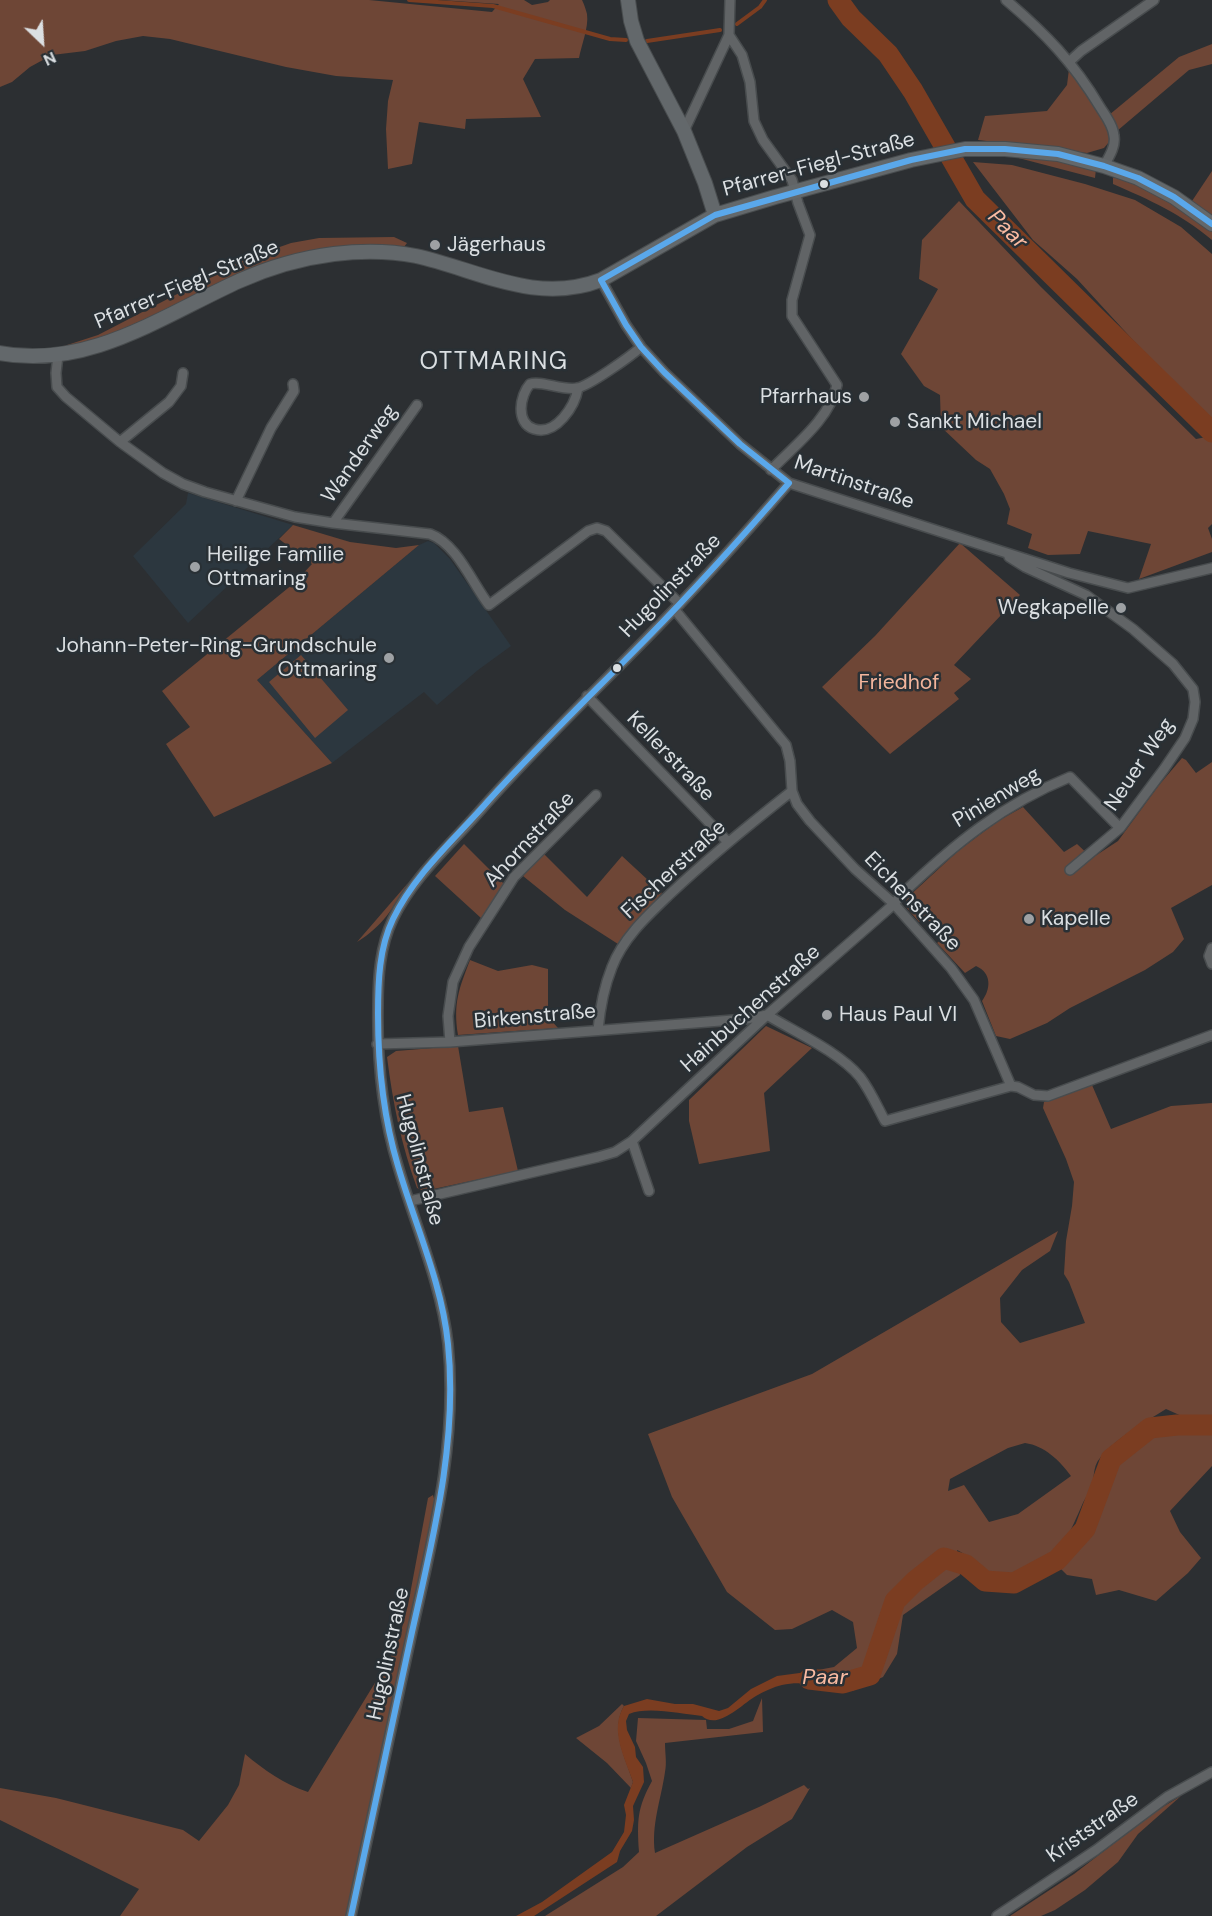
<!DOCTYPE html>
<html>
<head>
<meta charset="utf-8">
<style>
  body { margin:0 }
  #map { position:relative; width:1212px; height:1916px; overflow:hidden; background:#2c2f32; font-family:"DM Sans",sans-serif }
  canvas { display:block }
  .north { position:absolute; left:12px; top:12px; width:60px; height:60px; -webkit-text-stroke:4px #293035; paint-order:stroke; rotate:155deg; font-size:16px; font-weight:700; line-height:24px; text-align:center; color:#dbdfe2 }
  .north::after { content:''; display:block; margin:auto; width:21px; height:27px; background:#dbdfe2; clip-path:polygon(50% 0,100% 100%,50% 72%,0 100%) }
</style>
</head>
<body>
<div id="map">
<canvas width="1212" height="1916"></canvas>
<div class="north">N</div>
</div>
<script>
const g = document.querySelector('canvas').getContext('2d');
g.lineJoin = 'round';
function paint(path, color) { g.fillStyle = color; g.fill(path, 'evenodd'); }
function stroke(path, color, width, dash) { g.strokeStyle = color; g.lineWidth = width; g.lineCap = dash ? 'butt' : 'round'; g.setLineDash(dash || []); g.stroke(path); }
function drawText(font, color, halo, rows, align = 'center') {
  g.font = font + ' "DM Sans",sans-serif'; g.lineWidth = 5; g.setLineDash([]); g.textBaseline = 'middle'; g.strokeStyle = halo; g.fillStyle = color; for (const [text, x, y, turn = 0] of rows) {
    g.save(); g.translate(x, y); g.rotate((+turn || 0) * Math.PI / 180); g.textAlign = isNaN(turn) ? turn : align; if (halo) g.strokeText(text, 0, 0); g.fillText(text, 0, 0); g.restore();
  }
}
paint(new Path2D(`
  M 188,493 L 293,525 L 188,623 L 133,556 L 186,504 Z
  M 428,541 L 434,543 L 450,559 L 511,646 L 478,670 L 437,705 L 424,692 L 332,763 L 257,680 L 419,545 Z`), '#2c373f');
paint(new Path2D(`
  M 0,0 L 369,0 L 492,12 L 499,4 L 440,0 L 524,0 L 532,5 L 548,2 L 550,0 L 582,0 C 584,4 586,10 587,14 C 589,27 581,46 579,58 L 535,59 L 523,79 L 541,117 L 466,119 L 465,129 L 419,122 L 412,164 L 388,169 L 386,129 L 388,101 L 393,80 L 336,76 L 286,67 L 170,39 L 143,36 L 116,41 L 85,51 L 52,55 L 30,67 L 12,82 L 0,87 Z
  M 1212,44 L 1212,64 L 1189,70 L 1117,131 L 1109,115 L 1179,57 Z
  M 1069,69 L 1083,78 L 1114,136 L 1104,148 L 1087,153 L 978,140 L 985,116 L 1047,111 L 1067,85 Z
  M 1007,155 C 1037,157 1066,161 1096,169 L 1095,178 Z
  M 973,162 L 1012,165 L 1085,184 L 1135,200 L 1181,227 L 1212,254 L 1212,419 L 1192,403 L 1154,363 L 1077,279 L 1033,240 Z
  M 1212,171 L 1212,216 L 1192,201 Z
  M 1118,176 L 1159,195 L 1212,230 L 1212,240 C 1181,214 1150,200 1113,184 L 1113,178 Z
  M 959,201 L 1041,287 L 1196,439 L 1212,436 L 1212,524 L 1208,528 L 1212,539 L 1212,552 L 1139,579 L 1151,544 L 1088,531 L 1080,554 L 1048,555 L 1028,548 L 1032,534 L 1007,524 L 1010,509 L 1004,494 L 990,469 L 976,460 L 941,427 L 940,395 L 924,386 L 901,354 L 938,289 L 919,279 L 922,240 Z
  M 394,237 L 407,243 L 404,247 L 396,249 L 354,247 L 179,304 L 112,335 L 67,347 L 64,346 L 98,335 L 243,260 L 291,243 L 319,238 Z
  M 293,525 L 350,542 L 396,548 L 419,545 L 257,680 L 332,763 L 214,817 L 166,744 L 190,727 L 162,691 L 293,584 L 312,564 L 279,539 Z
  M 960,543 L 1020,595 L 954,665 L 971,679 L 954,693 L 959,699 L 890,754 L 822,687 L 875,636 Z
  M 301,655 L 348,710 L 315,738 L 269,682 Z
  M 1182,758 L 1186,760 L 1196,773 L 1212,762 L 1212,885 L 1171,908 L 1184,939 L 1173,952 L 1145,970 L 1070,1008 L 1047,1023 L 1010,1039 L 996,1036 L 982,1001 C 991,989 992,973 976,966 L 965,973 L 937,943 L 943,938 L 925,917 L 919,922 L 905,906 L 907,898 L 958,851 L 998,821 L 1023,807 L 1064,852 L 1077,844 L 1092,858 L 1118,841 L 1159,785 Z
  M 464,844 L 505,885 L 481,918 L 435,876 Z
  M 543,853 L 587,897 L 622,856 L 662,893 L 618,944 L 565,910 L 523,876 Z
  M 408,883 C 393,908 383,926 357,942 Z
  M 470,960 L 498,971 L 532,965 L 548,969 L 548,1017 L 558,1028 L 458,1035 C 453,1003 459,989 470,960 Z
  M 766,1026 L 812,1048 L 764,1093 L 770,1151 L 699,1164 L 689,1121 L 689,1100 Z
  M 458,1046 L 469,1112 L 503,1107 L 518,1171 L 424,1191 L 417,1188 C 401,1144 393,1104 387,1057 L 396,1051 Z
  M 1092,1085 L 1111,1129 L 1171,1106 L 1212,1103 L 1212,1419 C 1196,1423 1181,1416 1166,1409 C 1144,1423 1117,1437 1100,1458 C 1092,1467 1095,1479 1091,1489 C 1089,1494 1084,1499 1082,1505 C 1067,1539 1061,1557 1025,1573 C 1014,1577 1006,1580 994,1577 C 980,1574 971,1556 957,1550 L 960,1575 L 903,1615 L 897,1654 L 883,1677 L 852,1691 L 834,1688 L 839,1678 L 807,1672 L 834,1667 L 857,1648 L 853,1622 L 832,1610 L 792,1629 L 775,1630 L 727,1592 L 672,1497 L 648,1434 L 812,1374 L 1058,1231 L 1050,1251 L 1022,1270 L 1000,1298 L 1001,1322 L 1020,1343 L 1085,1323 L 1069,1282 L 1064,1274 L 1066,1241 L 1072,1206 L 1074,1182 L 1066,1159 L 1043,1108 L 1044,1102 ZM 1025,1443 C 1045,1446 1059,1460 1071,1476 L 1018,1514 L 989,1522 L 964,1485 L 948,1491 L 950,1479 L 1008,1448 Z
  M 1174,1429 C 1188,1433 1198,1435 1212,1430 L 1212,1466 L 1170,1511 L 1180,1532 L 1201,1558 L 1188,1573 L 1156,1601 L 1119,1590 L 1096,1595 L 1092,1579 L 1067,1575 L 1059,1567 L 1087,1533 L 1114,1464 L 1153,1436 Z
  M 433,1495 L 435,1502 L 429,1537 L 346,1916 L 120,1916 L 139,1889 L 0,1820 L 0,1788 L 56,1798 L 183,1830 L 199,1841 L 228,1805 L 239,1785 L 245,1754 C 264,1770 284,1784 308,1792 L 389,1660 L 399,1639 L 408,1605 L 428,1498 Z
  M 762,1698 L 763,1732 L 665,1743 C 665,1753 667,1763 665,1772 C 661,1800 651,1825 655,1853 L 759,1807 L 804,1785 L 808,1789 L 810,1788 L 792,1819 L 747,1847 L 656,1916 L 545,1916 L 623,1867 L 639,1852 C 637,1821 637,1808 652,1781 L 646,1763 L 636,1741 L 638,1718 L 706,1720 L 707,1729 L 729,1729 L 753,1721 Z
  M 622,1704 L 624,1706 C 610,1730 626,1759 633,1782 L 631,1788 L 607,1763 L 576,1738 L 599,1726 Z
  M 1181,1796 L 1138,1834 L 1118,1862 L 1085,1890 L 1055,1910 L 1041,1916 L 1010,1916 L 1074,1874 L 1156,1811 Z`), '#6e4636');
paint(new Path2D(`
  M 807,1672 L 840,1678 L 834,1688 C 817,1685 800,1681 782,1685 C 774,1687 764,1691 756,1696 C 743,1703 718,1731 702,1716 C 682,1714 648,1706 629,1714 L 626,1721 L 627,1730 L 635,1747 L 636,1757 L 643,1767 L 644,1782 L 633,1806 L 634,1820 L 632,1831 L 620,1851 L 617,1862 L 534,1916 L 516,1916 L 542,1902 L 612,1852 L 624,1832 L 626,1815 L 624,1805 L 633,1782 C 625,1758 609,1730 624,1706 L 647,1699 L 675,1704 L 693,1704 L 719,1711 L 728,1708 L 751,1689 L 777,1676 Z`), '#7b3d21');
stroke(new Path2D(`
  M 409,0 L 493,6 L 610,39 L 626,40
  M 737,24 L 760,7 L 765,0
  M 647,41 L 720,30`), '#7b3d21', 4);
stroke(new Path2D(`
  M 838,0 L 851,18 L 888,54 L 913,91 L 975,199 L 1212,432
  M 809,1679 L 843,1683 L 870,1675 L 895,1601 L 915,1581 L 944,1558 L 966,1565 L 985,1581 L 1014,1583 L 1057,1560 L 1085,1529 L 1111,1459 L 1150,1428 L 1177,1425 L 1212,1425`), '#7b3d21', 21);
const street = new Path2D(`
  M 1006,0 C 1046,34 1073,62 1100,107 C 1105,115 1113,125 1114,136 C 1116,146 1109,157 1104,166
  M 729,35 L 742,55 L 750,82 L 754,121 L 763,140 L 792,180 L 798,203 L 810,235 L 792,300 L 792,316 L 837,385 C 830,419 794,446 771,470
  M 1069,62 L 1081,51 L 1154,0
  M 684,131 L 729,35 L 730,0
  M 601,280 L 626,325 L 641,347 L 664,372 L 740,444 L 789,483 L 1069,573 L 1128,588 L 1212,568
  M 58,355 L 56,373 L 57,387 L 66,397 L 120,442 L 163,473 L 183,484 L 205,492 L 295,517 L 333,523 L 430,534 C 457,544 472,583 489,605 L 588,531 L 597,528 L 606,531 L 680,604
  M 578,388 C 575,406 556,436 534,429 C 515,423 520,395 530,384 C 540,380 563,391 577,388 C 589,386 631,356 641,347
  M 120,442 L 169,402 L 181,386 L 183,373
  M 236,501 L 271,428 L 294,391 L 293,384
  M 333,523 L 417,405
  M 1009,557 L 1025,567 L 1086,595 L 1133,629 L 1173,664 L 1193,689 L 1195,702 L 1193,719 L 1185,738 L 1164,769 L 1120,828 L 1070,870
  M 675,610 L 786,745 L 790,761 L 792,791 L 797,804 L 810,821 L 855,869 L 894,904 L 951,968 L 974,1000 L 1011,1086 L 1018,1087 L 1034,1095 L 1048,1096 L 1212,1035
  M 587,696 L 728,842
  M 1212,948 L 1209,956 L 1212,964
  M 598,1030 C 600,1008 604,987 612,967 C 623,938 647,916 669,895 C 708,858 750,824 792,791
  M 450,1042 L 448,1016 L 453,982 L 469,947 L 514,877 L 596,795
  M 377,1044 L 450,1042 L 746,1019 L 767,1015 C 795,1032 839,1052 860,1077 C 870,1090 877,1106 885,1121 L 1011,1086
  M 632,1141 L 649,1191
  M 410,1201 L 598,1157 L 615,1152 L 632,1141 L 767,1015 L 894,904 L 901,895 C 953,845 1003,804 1070,777 L 1120,828
  M 351,1916 C 371,1821 392,1726 412,1632 C 433,1537 458,1441 448,1344 C 441,1283 415,1225 398,1166 C 382,1114 377,1060 378,1006 C 378,977 380,946 393,919 C 412,879 449,846 478,813 C 539,743 606,681 669,615 C 711,572 750,528 789,483
  M 997,1916 L 1096,1850 L 1167,1797 L 1212,1772`);
const secondary = new Path2D(`
  M 628,0 L 631,21 L 637,41 L 684,131 L 705,183 L 715,215
  M 0,353 C 87,370 164,315 239,281 C 268,268 302,258 334,254 C 360,251 390,251 416,256 C 479,270 535,305 601,280 L 715,215 L 775,197 L 911,160 L 965,149 L 1005,149 L 1058,154 L 1104,166 L 1138,178 L 1174,197 L 1212,224`);
stroke(street, '#484c4e', 12);
stroke(secondary, '#484c4e', 16);
stroke(street, '#616466', 9);
stroke(secondary, '#63686b', 14);
stroke(new Path2D(`
  M 601,280 L 715,215 L 911,160 L 965,149 L 1005,149 L 1058,154 L 1104,166 L 1138,178 L 1174,197 L 1212,224
  M 601,280 L 626,325 L 641,347 L 664,372 L 740,444 L 789,483
  M 351,1916 C 371,1821 391,1726 412,1632 C 433,1538 458,1441 448,1344 C 442,1283 415,1225 398,1166 C 383,1116 378,1065 378,1014 C 378,982 379,948 393,919 C 415,873 456,838 489,800 C 540,744 594,692 647,638 C 696,588 743,536 789,483`), '#5aa8eb', 6);
for (const [x, y, r, color] of [
  [824,184,5,"#dbdfe2"],
  [435,245,6,"#9ea1a4"],
  [864,397,6,"#9ea1a4"],
  [895,422,6,"#9ea1a4"],
  [195,567,6,"#9ea1a4"],
  [1121,608,6,"#9ea1a4"],
  [389,658,6,"#9ea1a4"],
  [617,668,5,"#dbdfe2"],
  [1029,919,6,"#9ea1a4"],
  [827,1015,6,"#9ea1a4"]
]) { const dot = new Path2D(); dot.arc(x, y, r, 0, 2 * Math.PI); g.fillStyle = color; g.fill(dot); stroke(dot, '#293035', 2); }
drawText('21px', '#dbdfe2', '#293035', [
  ["Pfarrer-Fiegl-Straße",819,165,-15],
  ["Pfarrer-Fiegl-Straße",187,285,-23],
  ["Wanderweg",360,454,-55],
  ["Martinstraße",854,483,19],
  ["Hugolinstraße",671,586,-46],
  ["Kellerstraße",670,757,46],
  ["Neuer Weg",1140,765,-56],
  ["Pinienweg",997,798,-31],
  ["Ahornstraße",530,840,-47],
  ["Fischerstraße",674,870,-43],
  ["Eichenstraße",912,902,46],
  ["Hainbuchenstraße",751,1009,-42],
  ["Birkenstraße",535,1017,-5],
  ["Hugolinstraße",419,1160,75],
  ["Hugolinstraße",389,1654,-78],
  ["Kriststraße",1093,1828,-35]
]);
drawText('21px', '#dbdfe2', '#293035', [
  ["Jägerhaus",447,245],
  ["Pfarrhaus",852,397,"right"],
  ["Sankt Michael",907,422],
  ["Heilige Familie",207,555],
  ["Ottmaring",207,579],
  ["Wegkapelle",1109,608,"right"],
  ["Johann-Peter-Ring-Grundschule",377,646,"right"],
  ["Ottmaring",377,670,"right"],
  ["Kapelle",1041,919],
  ["Haus Paul VI",839,1015]
], 'left');
drawText('21px', '#f3b59c', '#293035', [
  ["Friedhof",899,683]
]);
drawText('italic 22px', '#fabba2', '#293035', [
  ["Paar",1007,230,45],
  ["Paar",825,1678]
]);
g.letterSpacing = '1.5px';
drawText('24px', '#dbdfe2', '#293035', [
  ["OTTMARING",494,363]
]);
g.letterSpacing = '0px';
</script>
</body>
</html>
